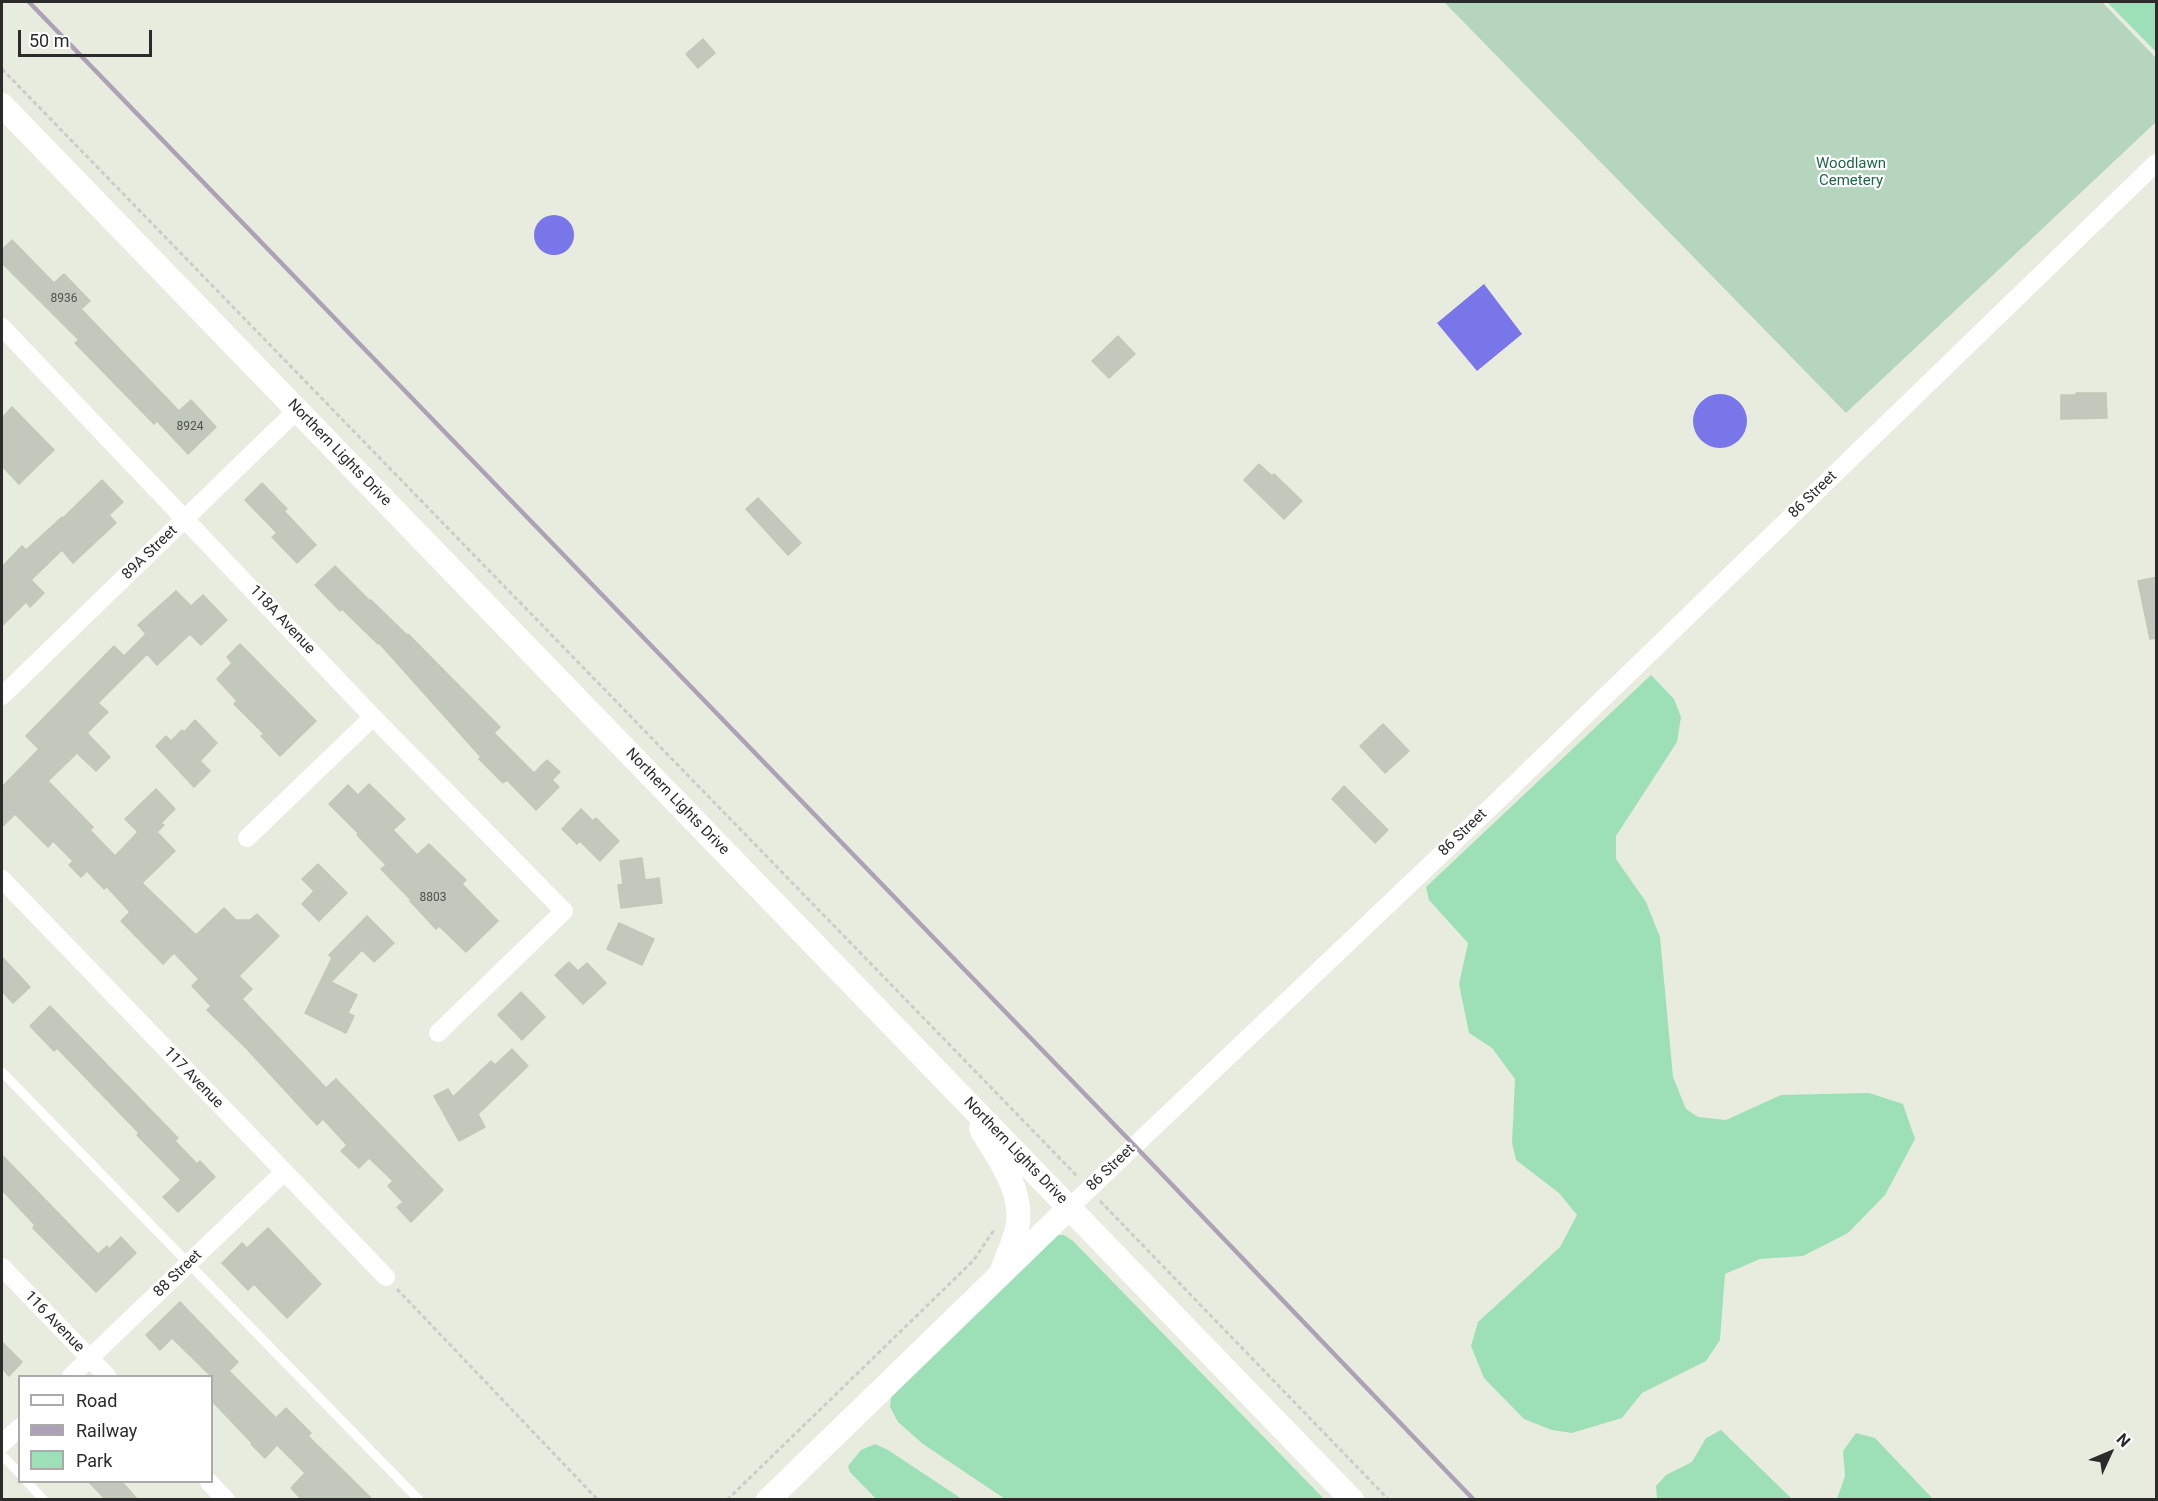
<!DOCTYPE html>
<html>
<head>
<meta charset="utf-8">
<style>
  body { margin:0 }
  #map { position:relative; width:2158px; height:1501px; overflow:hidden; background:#e8ecde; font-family:Roboto,sans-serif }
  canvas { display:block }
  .frame { position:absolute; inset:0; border:3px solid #2b2b2b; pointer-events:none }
  .legend { position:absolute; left:18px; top:1375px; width:195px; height:108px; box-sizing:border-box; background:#fff; border:2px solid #aaa; margin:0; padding:8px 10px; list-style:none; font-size:18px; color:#2b2b2b }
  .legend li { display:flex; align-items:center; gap:12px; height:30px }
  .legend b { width:30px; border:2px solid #aaa }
  .north { position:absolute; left:2080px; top:1423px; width:60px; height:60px; -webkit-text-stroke:4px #fff; paint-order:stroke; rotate:46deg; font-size:16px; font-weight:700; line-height:24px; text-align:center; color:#2b2b2b }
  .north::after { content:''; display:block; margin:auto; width:21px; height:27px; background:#2b2b2b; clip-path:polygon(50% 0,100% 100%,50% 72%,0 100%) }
  .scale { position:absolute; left:18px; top:30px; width:134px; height:27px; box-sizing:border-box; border:3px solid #2b2b2b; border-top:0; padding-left:8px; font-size:18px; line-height:21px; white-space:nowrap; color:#2b2b2b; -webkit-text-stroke:4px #fff; paint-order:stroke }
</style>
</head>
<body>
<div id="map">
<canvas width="2158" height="1501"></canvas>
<div class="frame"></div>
<ul class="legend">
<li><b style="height:8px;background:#fff"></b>Road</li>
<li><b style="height:8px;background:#ada1b5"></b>Railway</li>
<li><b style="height:16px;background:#9de0b8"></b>Park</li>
</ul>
<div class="north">N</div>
<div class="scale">50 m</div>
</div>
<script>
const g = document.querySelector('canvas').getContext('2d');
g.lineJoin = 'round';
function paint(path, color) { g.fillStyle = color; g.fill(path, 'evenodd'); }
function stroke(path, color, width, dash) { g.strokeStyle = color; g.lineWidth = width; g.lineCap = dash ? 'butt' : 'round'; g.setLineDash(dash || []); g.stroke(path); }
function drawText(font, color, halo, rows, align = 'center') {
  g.font = font + ' Roboto,sans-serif'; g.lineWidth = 4.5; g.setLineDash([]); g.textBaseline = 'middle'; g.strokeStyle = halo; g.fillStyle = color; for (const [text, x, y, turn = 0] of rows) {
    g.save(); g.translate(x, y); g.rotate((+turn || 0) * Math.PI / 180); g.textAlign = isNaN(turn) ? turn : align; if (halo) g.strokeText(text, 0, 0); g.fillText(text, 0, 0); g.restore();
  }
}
paint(new Path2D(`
  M 2107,2 L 2156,2 L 2156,52 Z
  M 1651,675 L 1674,699 L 1681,717 L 1677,742 L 1616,836 L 1616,859 L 1646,902 L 1660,937 L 1673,1077 L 1686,1109 L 1698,1117 L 1726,1120 L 1781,1095 L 1869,1093 L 1903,1104 L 1915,1139 L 1885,1195 L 1848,1233 L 1803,1256 L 1760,1259 L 1725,1274 L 1720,1340 L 1706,1361 L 1642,1393 L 1622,1418 L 1572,1433 L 1552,1430 L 1524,1419 L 1484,1378 L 1471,1346 L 1478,1322 L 1560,1247 L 1577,1215 L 1559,1193 L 1516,1160 L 1512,1143 L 1515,1079 L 1492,1048 L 1469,1033 L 1459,984 L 1468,943 L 1429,900 L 1426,887 Z
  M 1054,1235 L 1064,1235 L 1073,1241 L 1324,1499 L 1005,1499 L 923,1444 L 898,1422 L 890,1407 L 892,1390 Z
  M 1721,1430 L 1791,1498 L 1795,1499 L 1657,1499 L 1656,1486 L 1666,1475 L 1692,1462 L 1706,1438 Z
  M 1856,1433 L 1875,1438 L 1933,1499 L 1837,1499 L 1845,1476 L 1843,1451 Z
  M 875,1444 L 888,1450 L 962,1499 L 876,1499 L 850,1472 L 848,1466 L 861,1450 Z`), '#9de0b8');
paint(new Path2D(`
  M 1444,2 L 2102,2 L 2156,58 L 2156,122 L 1846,413 Z`), '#b6d5be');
paint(new Path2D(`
  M534 235a20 20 0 1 1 40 0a20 20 0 1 1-40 0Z
  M 1484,284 L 1522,334 L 1477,371 L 1437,323 Z
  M1693 421a27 27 0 1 1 54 0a27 27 0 1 1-54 0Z`), '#7876e9');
const building = new Path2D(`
  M 703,39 L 715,53 L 698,68 L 686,54 Z
  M 12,240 L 54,283 L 64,274 L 90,301 L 81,309 L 179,411 L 191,400 L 216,427 L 188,454 L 157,421 L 154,424 L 75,343 L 79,340 L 2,263 L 2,250 Z
  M 1118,336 L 1135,354 L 1109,378 L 1092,361 Z
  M 2076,393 L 2106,393 L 2107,418 L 2061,419 L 2061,395 L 2076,395 Z
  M 12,407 L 54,450 L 19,484 L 2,466 L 2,418 Z
  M 1259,464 L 1272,476 L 1274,474 L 1302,501 L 1284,519 L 1244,480 Z
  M 102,480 L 123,502 L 109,515 L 116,523 L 73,563 L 62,550 L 31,580 L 44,593 L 30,607 L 26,602 L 2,626 L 2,567 L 22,546 L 26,550 L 62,517 L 63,518 Z
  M 262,483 L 287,509 L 284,511 L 316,545 L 297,563 L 272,537 L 277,533 L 245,500 Z
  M 758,498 L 801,543 L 788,555 L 746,509 Z
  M 335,566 L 370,601 L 371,600 L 407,635 L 408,634 L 500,727 L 494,733 L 534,773 L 547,760 L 560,772 L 552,780 L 559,787 L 536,810 L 507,780 L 503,783 L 479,759 L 481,757 L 379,643 L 378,644 L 342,609 L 340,611 L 315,585 Z
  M 2157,577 L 2157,638 L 2150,639 L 2138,581 Z
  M 176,591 L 191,606 L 203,595 L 227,620 L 201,645 L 190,634 L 157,665 L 147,654 L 98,703 L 108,712 L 87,733 L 110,757 L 96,771 L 77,753 L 48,781 L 93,827 L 90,830 L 115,856 L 138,832 L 125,819 L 156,789 L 175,809 L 161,823 L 164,825 L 157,832 L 175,851 L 142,883 L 196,935 L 224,908 L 236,920 L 250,920 L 257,914 L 279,936 L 239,976 L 252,989 L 242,999 L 326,1088 L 336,1079 L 443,1190 L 411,1222 L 397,1207 L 403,1202 L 388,1186 L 393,1181 L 369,1158 L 359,1168 L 341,1151 L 347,1145 L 323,1119 L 317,1125 L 246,1048 L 207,1010 L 211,1006 L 192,986 L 199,979 L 174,953 L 163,964 L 121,921 L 130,912 L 107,887 L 104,889 L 87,871 L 81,877 L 69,865 L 73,861 L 53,841 L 48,847 L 15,814 L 2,827 L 2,787 L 39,749 L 26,736 L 114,646 L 124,656 L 146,634 L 138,625 Z
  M 240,644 L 316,721 L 280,756 L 261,736 L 264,734 L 234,704 L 237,701 L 217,679 L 232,663 L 227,657 Z
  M 195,720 L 217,743 L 200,761 L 210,771 L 194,787 L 156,746 L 166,736 L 171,741 L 182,730 L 184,732 Z
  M 1383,724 L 1409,751 L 1385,773 L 1360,746 Z
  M 369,784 L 405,819 L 393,830 L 417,855 L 429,844 L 466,880 L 462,884 L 498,921 L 466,952 L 439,926 L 436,929 L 410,901 L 411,900 L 381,869 L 386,865 L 357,835 L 359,834 L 329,804 L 348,785 L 358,795 Z
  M 1344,786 L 1388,830 L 1375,843 L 1332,799 Z
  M 581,809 L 593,821 L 596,818 L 619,841 L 600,861 L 580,841 L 577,844 L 562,829 Z
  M 642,858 L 645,880 L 659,878 L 662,903 L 621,908 L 618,885 L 623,884 L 620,861 Z
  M 318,864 L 347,893 L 319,921 L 302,904 L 314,891 L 302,879 Z
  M 367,916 L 394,943 L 374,962 L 362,950 L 331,982 L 357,995 L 348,1013 L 354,1016 L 346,1033 L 305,1013 L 332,958 L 329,955 Z
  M 619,923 L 654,939 L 642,965 L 607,949 Z
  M 2,957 L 30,987 L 13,1003 L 2,991 Z
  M 569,962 L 578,971 L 587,963 L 606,983 L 583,1004 L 555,975 Z
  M 521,992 L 545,1017 L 522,1040 L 498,1015 Z
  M 50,1006 L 178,1138 L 175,1141 L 197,1164 L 200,1161 L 215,1177 L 178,1212 L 163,1197 L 181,1180 L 137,1135 L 139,1133 L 57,1048 L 54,1051 L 30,1026 Z
  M 512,1049 L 528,1066 L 478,1114 L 485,1127 L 459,1141 L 434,1096 L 448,1089 L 453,1097 L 491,1061 L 495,1065 Z
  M 2,1155 L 98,1254 L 107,1246 L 109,1249 L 121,1237 L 136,1253 L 96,1292 L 33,1228 L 35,1225 L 2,1190 Z
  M 268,1228 L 321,1284 L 287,1318 L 254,1284 L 248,1290 L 222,1263 L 242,1243 L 247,1248 Z
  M 180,1302 L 238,1362 L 229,1371 L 276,1418 L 286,1408 L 311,1433 L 308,1436 L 373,1500 L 302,1500 L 291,1488 L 305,1473 L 277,1445 L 265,1458 L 251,1444 L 252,1443 L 212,1401 L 212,1377 L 172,1338 L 160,1350 L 146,1335 Z
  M 2,1342 L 22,1362 L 9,1376 L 2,1368 Z
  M 89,1482 L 122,1482 L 138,1500 L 106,1500 Z`);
paint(building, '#c3c8bd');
stroke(building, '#c1c8b8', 1.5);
stroke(new Path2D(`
  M 2,69 L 1077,1176
  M 1100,1201 L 1389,1500
  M 397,1289 L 598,1500
  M 727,1500 L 973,1261 L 994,1230`), '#ccc', 3, [4.5, 3]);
stroke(new Path2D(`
  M 2,1072 L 419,1500
  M 2,1455 L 20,1474
  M 27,1482 L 44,1500`), '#fff', 9);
stroke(new Path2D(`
  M 2,327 L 373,717 L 564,911 L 438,1033
  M 2,696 L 297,410
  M 247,838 L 373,717
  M 2,879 L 386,1277
  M 1069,1208 L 1493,805 L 2156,163
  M 2,1267 L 107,1376
  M 71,1376 L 284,1172
  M 2,1444 L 20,1427
  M 209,1482 L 226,1500`), '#fff', 18);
stroke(new Path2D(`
  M 2,105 L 1352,1500
  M 981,1129 C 998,1158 1022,1188 1018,1223 C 1016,1238 1008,1254 1003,1268
  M 768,1500 L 1069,1208`), '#fff', 24);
stroke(new Path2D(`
  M 29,2 L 1134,1145 L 1474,1500`), '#ada1b5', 4.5);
drawText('12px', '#515250', null, [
  ["8936",64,299],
  ["8924",190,427],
  ["8803",433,898]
]);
drawText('15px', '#1e6645', '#fff', [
  ["Woodlawn",1851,164],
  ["Cemetery",1851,181]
]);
drawText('15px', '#2b2b2b', '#fff', [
  ["Northern Lights Drive",339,453,46],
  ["86 Street",1813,495,-44],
  ["89A Street",150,553,-44],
  ["118A Avenue",282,620,47],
  ["Northern Lights Drive",677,802,46],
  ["86 Street",1463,833,-44],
  ["117 Avenue",193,1078,46],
  ["Northern Lights Drive",1015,1151,46],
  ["86 Street",1111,1168,-44],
  ["88 Street",178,1274,-44],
  ["116 Avenue",54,1322,46]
]);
</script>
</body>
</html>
